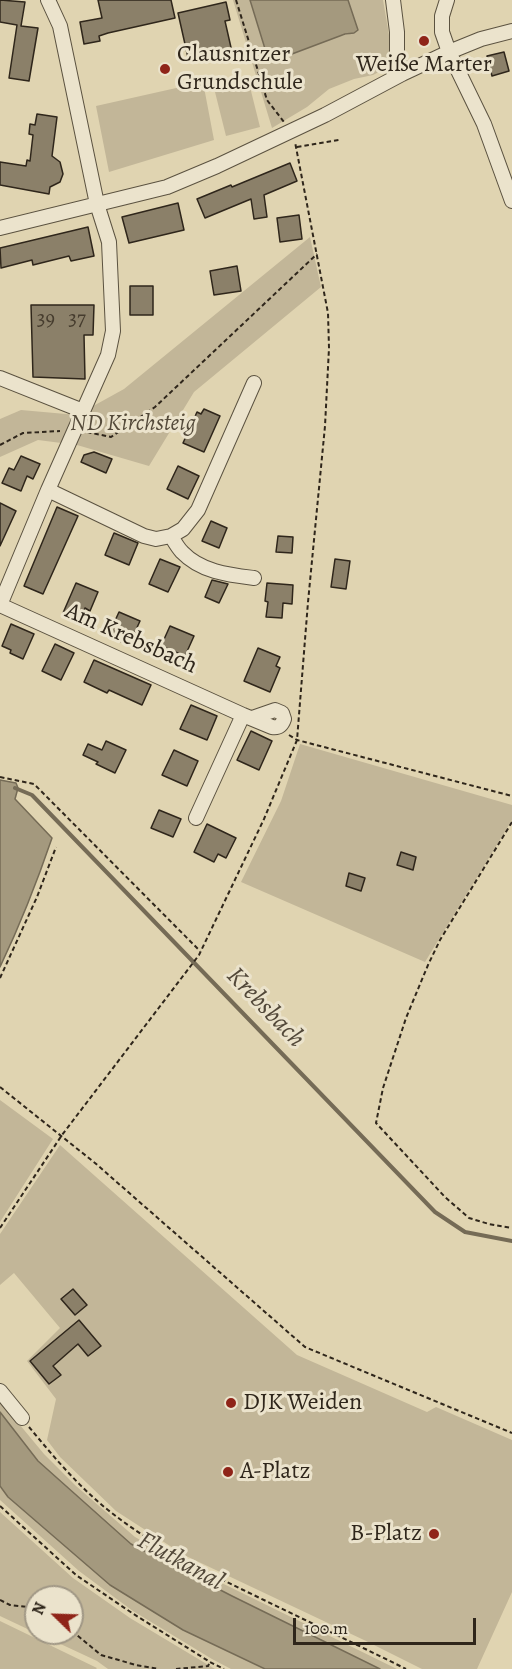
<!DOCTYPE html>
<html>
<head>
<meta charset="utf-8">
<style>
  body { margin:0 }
  #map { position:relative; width:512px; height:1669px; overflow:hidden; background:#e0d4b1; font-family:Alegreya,serif }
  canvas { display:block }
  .north { position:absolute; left:24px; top:1585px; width:60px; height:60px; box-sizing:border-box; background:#ebe3cc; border:2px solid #a09785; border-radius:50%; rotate:293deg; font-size:16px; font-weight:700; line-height:24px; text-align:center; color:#2f261b }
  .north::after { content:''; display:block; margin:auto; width:21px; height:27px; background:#8f2418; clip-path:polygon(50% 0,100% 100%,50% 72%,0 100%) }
  .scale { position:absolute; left:293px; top:1618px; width:183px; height:27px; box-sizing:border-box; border:3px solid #2f261b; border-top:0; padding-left:8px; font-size:18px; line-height:21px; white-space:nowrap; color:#2f261b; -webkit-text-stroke:4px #ebe3cc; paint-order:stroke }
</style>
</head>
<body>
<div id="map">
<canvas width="512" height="1669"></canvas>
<div class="north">N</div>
<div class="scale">100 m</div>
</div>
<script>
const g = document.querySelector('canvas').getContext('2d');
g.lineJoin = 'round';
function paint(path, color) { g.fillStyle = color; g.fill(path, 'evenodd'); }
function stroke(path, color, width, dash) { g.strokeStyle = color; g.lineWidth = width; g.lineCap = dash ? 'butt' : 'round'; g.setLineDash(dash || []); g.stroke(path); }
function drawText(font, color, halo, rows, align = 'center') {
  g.font = font + ' Alegreya,serif'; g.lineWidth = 6; g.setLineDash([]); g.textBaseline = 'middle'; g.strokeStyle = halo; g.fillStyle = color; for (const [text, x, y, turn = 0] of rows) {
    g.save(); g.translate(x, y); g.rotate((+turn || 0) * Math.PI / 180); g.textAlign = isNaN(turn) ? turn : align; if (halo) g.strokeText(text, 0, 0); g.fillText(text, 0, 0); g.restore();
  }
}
paint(new Path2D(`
  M 233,0 L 250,0 L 266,52 L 354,33 L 358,30 L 348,0 L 383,0 L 394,64 L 373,75 L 354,79 L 329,89 L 307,107 L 272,128 Z
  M 248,79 L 260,127 L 226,136 L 214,88 Z
  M 203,82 L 214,140 L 109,172 L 96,106 Z
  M 310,237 L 321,287 L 194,392 L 149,466 L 77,445 L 38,440 L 0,457 L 0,419 L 21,410 L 77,415 L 124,389 Z
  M 300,744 L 512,805 L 512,820 L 425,962 L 241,882 L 281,801 Z
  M 0,1100 L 53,1139 L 0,1222 Z
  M 60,1145 L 297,1355 L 427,1412 L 436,1407 L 512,1440 L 512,1592 L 477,1669 L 422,1669 L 366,1641 L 184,1555 L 116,1511 L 60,1457 L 47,1440 L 56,1399 L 27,1361 L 60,1328 L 14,1273 L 0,1285 L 0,1234 Z
  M 0,1401 L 44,1454 L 76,1486 L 135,1537 L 183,1564 L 397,1669 L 380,1669 L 232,1596 L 131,1544 L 38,1461 L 0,1412 Z
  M 0,1486 L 8,1497 L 110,1585 L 183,1630 L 265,1669 L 231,1669 L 212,1659 L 133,1611 L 79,1571 L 0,1500 Z
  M 0,1512 L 73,1578 L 130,1618 L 215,1669 L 108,1669 L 97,1661 L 37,1633 L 72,1633 L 72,1597 L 36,1597 L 36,1633 L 0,1616 Z
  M 0,1621 L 97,1668 L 96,1669 L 0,1669 Z`), '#c2b698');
const water = new Path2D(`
  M 250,0 L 348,0 L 358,30 L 354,33 L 345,34 L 276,60 L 273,60 L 266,52 Z
  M 0,780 L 16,783 L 18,788 L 15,799 L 52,838 C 37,882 20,925 0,967 Z
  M 0,1412 L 38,1461 L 131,1544 L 232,1596 L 380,1669 L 265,1669 L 183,1630 L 110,1585 L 8,1497 L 0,1486 Z`);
paint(water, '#a4997e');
stroke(water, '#756b56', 1.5);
stroke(new Path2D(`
  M 15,788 L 32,795 L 435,1212 L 465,1232 L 512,1241`), '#756b56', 4);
const building = new Path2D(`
  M 0,0 L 25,2 L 21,26 L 38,28 L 29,81 L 9,78 L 17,25 L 0,22 Z
  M 98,0 L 171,0 L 175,18 L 108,33 L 99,36 L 100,41 L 84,44 L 80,22 L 102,18 Z
  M 226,2 L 230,20 L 225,21 L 232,52 L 189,62 L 178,13 Z
  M 504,52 L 509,71 L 492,76 L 487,56 Z
  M 37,114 L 57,117 L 52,156 L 60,162 L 63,174 L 60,182 L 50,187 L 49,194 L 0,185 L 0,162 L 26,166 L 27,160 L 30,161 L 33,135 L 29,134 L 30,124 L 35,125 Z
  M 290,163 L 297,181 L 264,195 L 267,217 L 254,219 L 251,199 L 205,218 L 197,199 L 231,185 L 232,187 Z
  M 178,203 L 184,230 L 129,243 L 122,217 Z
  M 299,215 L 302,239 L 280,242 L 277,218 Z
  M 88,227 L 94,256 L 71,261 L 69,256 L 33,265 L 32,260 L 1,268 L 0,248 Z
  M 237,266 L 241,291 L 214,295 L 210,271 Z
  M 130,286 L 153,286 L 153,315 L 130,315 Z
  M 31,305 L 94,305 L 93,335 L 84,335 L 85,379 L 33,377 Z
  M 204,409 L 220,416 L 204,452 L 183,443 L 197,412 L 201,414 Z
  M 94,452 L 112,459 L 106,473 L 81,462 L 84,455 Z
  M 21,456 L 40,464 L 33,479 L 27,476 L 21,491 L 2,483 L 9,468 L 14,470 Z
  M 178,466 L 199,476 L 188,499 L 167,489 Z
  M 0,503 L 16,511 L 0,546 Z
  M 57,507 L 78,516 L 43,594 L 24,586 Z
  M 211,521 L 227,528 L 219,548 L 202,541 Z
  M 114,533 L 138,543 L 129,565 L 105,555 Z
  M 278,536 L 293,537 L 292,553 L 276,552 Z
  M 160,559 L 180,567 L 168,592 L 149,584 Z
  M 335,559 L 350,561 L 346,589 L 331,587 Z
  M 212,580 L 228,584 L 219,603 L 205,597 Z
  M 76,583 L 98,592 L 90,611 L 85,608 L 80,620 L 63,613 Z
  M 267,583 L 293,585 L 292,604 L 283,603 L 282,618 L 266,617 L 268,602 L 265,601 Z
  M 119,612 L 140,621 L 129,645 L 108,636 Z
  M 11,624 L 34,634 L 23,659 L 10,653 L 11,650 L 2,646 Z
  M 170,626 L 194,636 L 185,656 L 161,646 Z
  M 55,644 L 74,653 L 61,680 L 42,671 Z
  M 258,648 L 280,657 L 276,666 L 280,668 L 270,692 L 244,681 Z
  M 94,660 L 151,685 L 142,705 L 109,690 L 107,693 L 84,682 Z
  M 191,705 L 217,716 L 207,740 L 180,729 Z
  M 251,731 L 272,741 L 259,770 L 237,760 Z
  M 106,741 L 126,750 L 115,773 L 96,764 L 98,762 L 83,755 L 88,744 L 102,750 Z
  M 174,750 L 198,761 L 187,786 L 162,775 Z
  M 159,810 L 181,819 L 173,837 L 151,828 Z
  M 207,824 L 236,838 L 226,858 L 218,854 L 214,862 L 194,852 Z
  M 401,852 L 416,857 L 413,870 L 397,865 Z
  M 349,873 L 365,878 L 361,891 L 346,886 Z
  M 73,1289 L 87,1305 L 75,1315 L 61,1299 Z
  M 79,1320 L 101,1346 L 88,1356 L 78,1344 L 53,1366 L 61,1375 L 49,1384 L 30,1361 Z`);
paint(building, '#8b8069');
stroke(building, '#2f261b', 1.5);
const minor = new Path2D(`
  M 393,0 L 397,32 L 397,52 L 402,74
  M 447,0 L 442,16 L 442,32 L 449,52 L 484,124 L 512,201
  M 0,228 L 167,187 L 217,166 L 325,115 L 402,74 L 449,52 L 481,39 L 512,31
  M 0,378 L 83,411
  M 48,490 L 144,536 L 156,539 L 171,536 C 174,541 178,548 182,552 C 201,572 229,575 254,578
  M 171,536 L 183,529 L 198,510 L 254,383
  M 0,605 L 48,490 L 108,355 L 113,331 L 109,242 L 97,204 L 60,26 L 48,0
  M 0,605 L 243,715 L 272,727 C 279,728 282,725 284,719 L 282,713 L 275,710 L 252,718
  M 196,818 L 243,715
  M 0,1391 L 22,1418`);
stroke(minor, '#5b5240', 16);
stroke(new Path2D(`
  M 236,0 L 267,100 L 284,122
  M 297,147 L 339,140
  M 87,432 L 111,437 L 155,407 L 317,254
  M 0,445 L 23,433 L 60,431
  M 289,735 L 297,740 L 512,796
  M 0,777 L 34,784 L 200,951
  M 512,822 L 440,940 L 428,965 L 406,1018 L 383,1088 L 376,1123 L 445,1197 L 469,1218 L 489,1224 L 512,1228
  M 0,978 L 37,897 L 56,847
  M 0,1087 L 95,1163 L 305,1347 L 512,1433
  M 0,1228 L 62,1135 L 199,955 L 264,819 L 297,740 L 308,602 L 325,426 L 329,348 L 328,313 L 295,142
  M 29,1427 C 53,1456 78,1486 108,1510 C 157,1549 210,1574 266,1601 C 313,1624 360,1646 406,1669
  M 0,1506 L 76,1575 L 132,1613 L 210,1662 L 224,1669
  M 0,1600 L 10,1605 L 36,1608
  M 72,1631 L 101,1655 L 136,1665 L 159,1669
  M 176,1669 L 208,1666 L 210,1662`), '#2f261b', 2, [4.5, 3]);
stroke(minor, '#ebe3cc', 14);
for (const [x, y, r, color] of [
  [424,41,6,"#8f2418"],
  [165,69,6,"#8f2418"],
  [231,1403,6,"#8f2418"],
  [228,1472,6,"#8f2418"],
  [434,1534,6,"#8f2418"]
]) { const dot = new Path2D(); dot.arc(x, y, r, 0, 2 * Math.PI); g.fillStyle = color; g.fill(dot); stroke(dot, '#ebe3cc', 2); }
drawText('21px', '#463c2e', null, [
  ["39",46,320],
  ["37",77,320]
]);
drawText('24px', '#2f261b', '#ebe3cc', [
  ["Clausnitzer",177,55],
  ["Grundschule",177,83],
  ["Weiße Marter",424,65,"center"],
  ["DJK Weiden",243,1403],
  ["A-Platz",240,1472],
  ["B-Platz",422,1534,"right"]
], 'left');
drawText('italic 24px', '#544a3a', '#ebe3cc', [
  ["ND Kirchsteig",133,424]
]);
drawText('24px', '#2f261b', '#ebe3cc', [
  ["Am Krebsbach",131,639,24]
]);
drawText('italic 26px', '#524839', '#ebe3cc', [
  ["Krebsbach",265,1008,46],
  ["Flutkanal",180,1562,29]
]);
</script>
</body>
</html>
